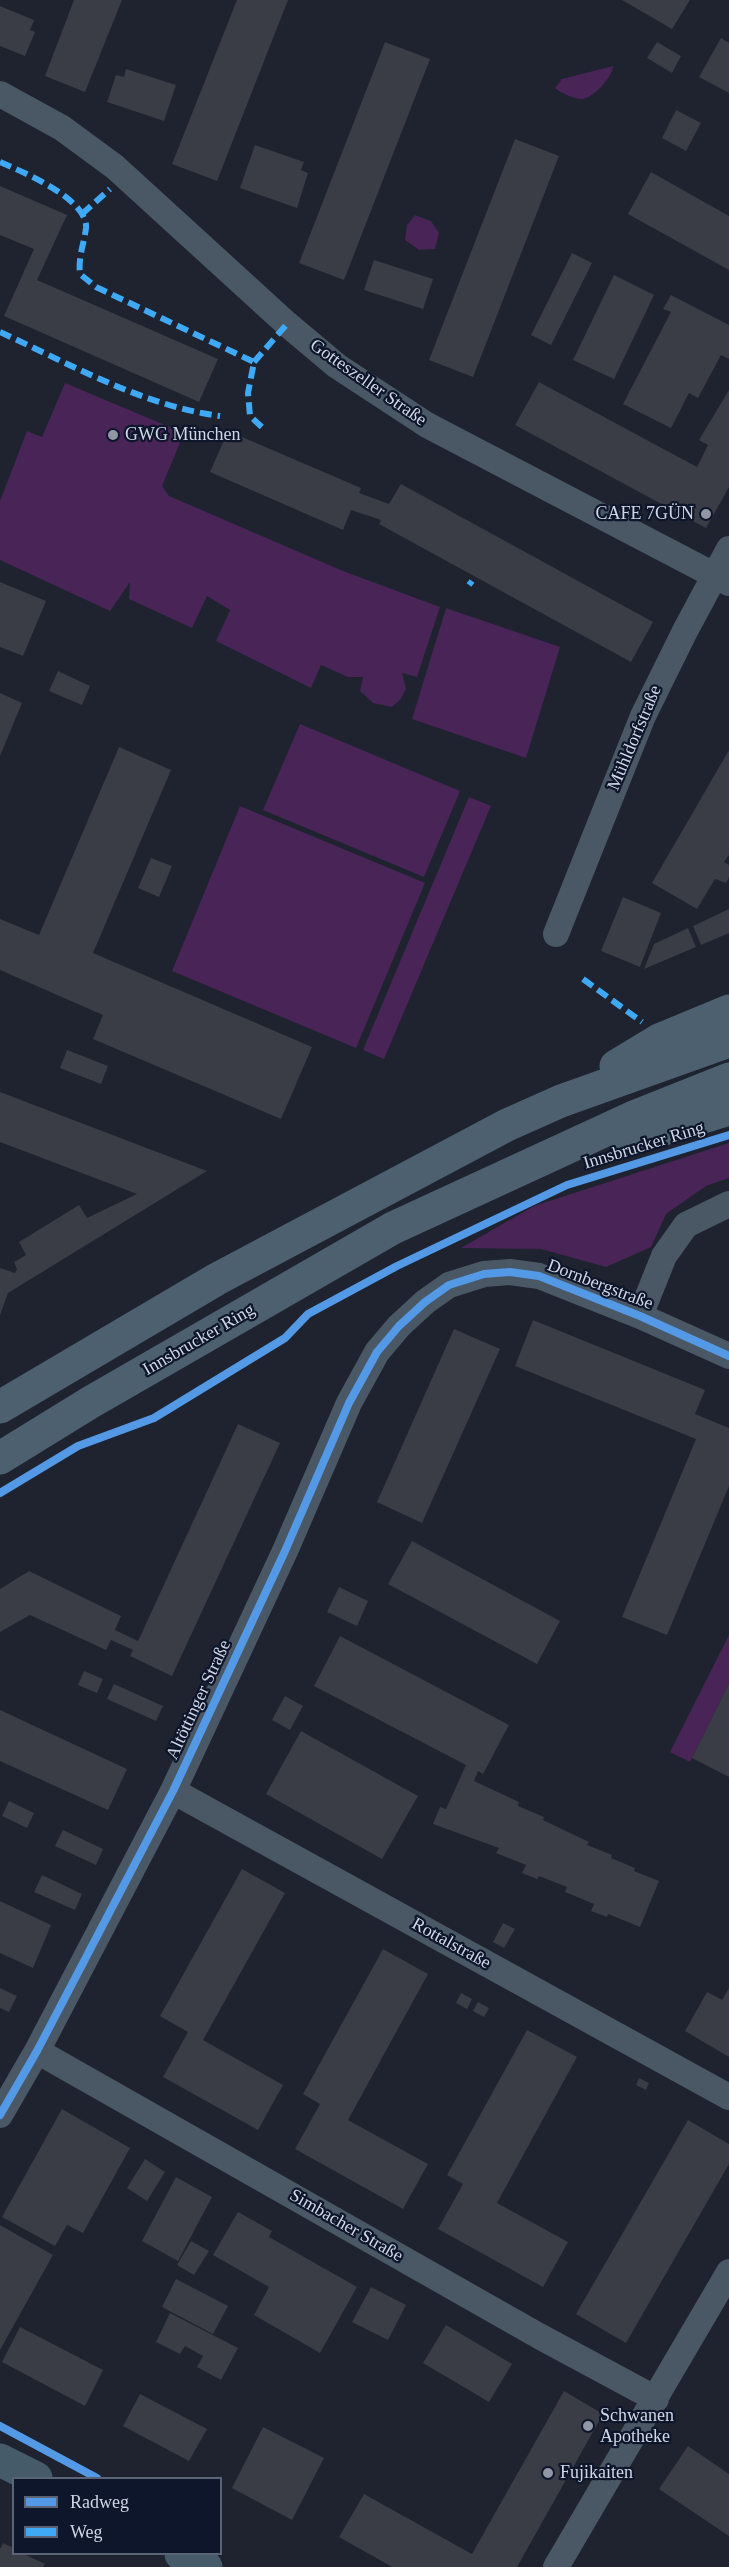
<!DOCTYPE html>
<html>
<head>
<meta charset="utf-8">
<style>
  body { margin:0 }
  #map { position:relative; width:729px; height:2567px; overflow:hidden; background:#1e232f; font-family:Georgia,serif }
  canvas { display:block }
  .legend { position:absolute; left:12px; top:2477px; width:210px; height:78px; box-sizing:border-box; background:#0e162c; border:2px solid #5b6376; margin:0; padding:8px 10px; list-style:none; font-size:18px; color:#cfd6e5 }
  .legend li { display:flex; align-items:center; gap:12px; height:30px }
  .legend b { width:30px; border:2px solid #5b6376 }
</style>
</head>
<body>
<div id="map">
<canvas width="729" height="2567"></canvas>
<ul class="legend">
<li><b style="height:8px;background:#5399e6"></b>Radweg</li>
<li><b style="height:8px;background:#3fa9f5"></b>Weg</li>
</ul>
</div>
<script>
const g = document.querySelector('canvas').getContext('2d');
g.lineJoin = 'round';
function paint(path, color) { g.fillStyle = color; g.fill(path, 'evenodd'); }
function stroke(path, color, width, dash) { g.strokeStyle = color; g.lineWidth = width; g.lineCap = dash ? 'butt' : 'round'; g.setLineDash(dash || []); g.stroke(path); }
function drawText(font, color, halo, rows, align = 'center') {
  g.font = font + ' Georgia,serif'; g.lineWidth = 4.5; g.setLineDash([]); g.textBaseline = 'middle'; g.strokeStyle = halo; g.fillStyle = color; for (const [text, x, y, turn = 0] of rows) {
    g.save(); g.translate(x, y); g.rotate((+turn || 0) * Math.PI / 180); g.textAlign = isNaN(turn) ? turn : align; if (halo) g.strokeText(text, 0, 0); g.fillText(text, 0, 0); g.restore();
  }
}
paint(new Path2D(`
  M 613,66 C 613,76 594,98 582,99 C 574,99 561,93 555,88 L 562,79 Z
  M 415,215 L 431,221 L 439,233 L 435,249 L 419,250 L 405,240 L 407,225 Z
  M 65,383 L 184,433 L 162,486 L 169,496 L 343,571 L 440,607 L 417,677 L 402,673 L 406,689 L 400,700 L 392,707 L 373,703 L 360,691 L 363,677 L 348,677 L 321,665 L 311,688 L 216,641 L 230,610 L 207,596 L 192,628 L 129,599 L 130,582 L 110,611 L 0,560 L 0,501 L 27,431 L 42,437 Z
  M 446,608 L 560,647 L 526,758 L 412,719 Z
  M 300,724 L 460,791 L 424,877 L 263,810 Z
  M 469,797 L 491,806 L 384,1059 L 363,1050 Z
  M 240,806 L 425,883 L 356,1048 L 172,971 Z
  M 729,1143 L 729,1178 L 706,1186 L 666,1214 L 651,1247 L 606,1267 L 541,1249 L 461,1248 L 534,1206 Z
  M 729,1635 L 729,1683 L 690,1762 L 670,1752 Z`), '#482457');
paint(new Path2D(`
  M 74,0 L 122,0 L 85,92 L 45,76 Z
  M 237,0 L 288,0 L 217,181 L 172,164 Z
  M 622,0 L 690,0 L 672,29 Z
  M 0,6 L 34,20 L 30,30 L 35,32 L 25,56 L 0,46 Z
  M 721,38 L 729,43 L 729,93 L 699,77 Z
  M 385,42 L 430,59 L 344,280 L 299,263 Z
  M 657,42 L 681,56 L 672,73 L 647,58 Z
  M 126,69 L 176,85 L 164,121 L 107,102 L 116,75 L 124,77 Z
  M 676,110 L 701,123 L 686,151 L 662,138 Z
  M 515,139 L 559,156 L 473,377 L 429,360 Z
  M 255,145 L 304,162 L 301,170 L 308,173 L 297,208 L 240,188 Z
  M 651,172 L 729,216 L 729,270 L 628,214 Z
  M 0,186 L 67,215 L 37,280 L 218,359 L 199,402 L 4,316 L 34,249 L 0,235 Z
  M 572,253 L 592,263 L 551,345 L 531,335 Z
  M 374,260 L 433,279 L 423,309 L 364,290 Z
  M 614,275 L 654,295 L 614,379 L 573,360 Z
  M 671,295 L 729,325 L 729,359 L 721,355 L 698,398 L 689,393 L 671,428 L 623,404 L 671,312 L 663,309 Z
  M 539,382 L 697,467 L 708,445 L 699,440 L 729,390 L 729,487 L 706,528 L 515,425 Z
  M 228,431 L 361,488 L 359,493 L 389,504 L 401,484 L 653,622 L 631,662 L 379,524 L 381,520 L 351,510 L 343,530 L 210,472 Z
  M 0,582 L 46,601 L 23,656 L 0,647 Z
  M 58,671 L 90,686 L 82,705 L 49,691 Z
  M 0,693 L 22,703 L 0,756 Z
  M 119,747 L 171,770 L 93,953 L 312,1047 L 281,1119 L 93,1039 L 103,1015 L 0,970 L 0,919 L 39,935 Z
  M 729,750 L 729,855 L 724,862 L 729,865 L 729,877 L 726,883 L 715,879 L 697,909 L 652,883 Z
  M 151,858 L 172,866 L 159,897 L 138,888 Z
  M 623,897 L 661,913 L 640,967 L 601,951 Z
  M 729,909 L 729,933 L 701,945 L 693,926 Z
  M 688,928 L 696,947 L 644,969 L 654,944 Z
  M 67,1050 L 108,1066 L 101,1084 L 60,1068 Z
  M 0,1092 L 207,1171 L 8,1293 L 0,1315 L 0,1268 L 15,1273 L 17,1269 L 14,1262 L 26,1255 L 19,1242 L 79,1205 L 87,1218 L 137,1194 L 0,1142 Z
  M 533,1320 L 705,1390 L 695,1414 L 729,1428 L 729,1486 L 667,1635 L 622,1617 L 696,1439 L 515,1366 Z
  M 454,1329 L 500,1349 L 422,1523 L 377,1502 Z
  M 238,1424 L 280,1443 L 172,1676 L 130,1656 L 133,1650 L 111,1640 L 106,1650 L 30,1615 L 0,1632 L 0,1589 L 29,1571 L 121,1616 L 115,1630 L 138,1641 Z
  M 412,1541 L 560,1621 L 537,1664 L 388,1584 Z
  M 339,1587 L 368,1601 L 357,1626 L 327,1612 Z
  M 340,1636 L 509,1725 L 483,1774 L 478,1771 L 474,1781 L 519,1802 L 518,1806 L 544,1817 L 543,1820 L 589,1842 L 587,1845 L 612,1855 L 611,1858 L 635,1868 L 634,1871 L 659,1881 L 640,1927 L 608,1914 L 607,1917 L 591,1911 L 594,1904 L 565,1892 L 567,1887 L 539,1876 L 537,1879 L 522,1873 L 526,1865 L 496,1853 L 499,1848 L 433,1824 L 440,1807 L 446,1809 L 466,1765 L 314,1686 Z
  M 84,1671 L 103,1679 L 97,1693 L 78,1685 Z
  M 729,1683 L 729,1777 L 692,1758 Z
  M 114,1684 L 163,1706 L 156,1721 L 107,1699 Z
  M 285,1696 L 303,1706 L 290,1730 L 272,1720 Z
  M 0,1710 L 127,1769 L 108,1810 L 0,1761 Z
  M 301,1731 L 418,1796 L 382,1859 L 266,1794 Z
  M 9,1801 L 34,1813 L 27,1828 L 2,1816 Z
  M 63,1830 L 103,1849 L 96,1865 L 55,1846 Z
  M 242,1869 L 285,1893 L 203,2040 L 283,2085 L 258,2130 L 163,2077 L 188,2032 L 160,2016 Z
  M 42,1875 L 82,1894 L 75,1910 L 34,1892 Z
  M 0,1901 L 51,1925 L 33,1968 L 0,1953 Z
  M 503,1923 L 515,1929 L 504,1948 L 493,1942 Z
  M 383,1949 L 428,1974 L 348,2120 L 428,2164 L 403,2209 L 295,2149 L 320,2104 L 303,2094 Z
  M 0,1988 L 17,1996 L 9,2012 L 0,2008 Z
  M 729,1988 L 729,2057 L 685,2031 L 707,1992 L 722,2000 Z
  M 461,1993 L 472,1999 L 467,2009 L 456,2003 Z
  M 478,2002 L 489,2008 L 484,2017 L 473,2011 Z
  M 527,2030 L 577,2057 L 497,2203 L 568,2242 L 543,2287 L 438,2229 L 463,2184 L 447,2175 Z
  M 639,2078 L 649,2083 L 646,2090 L 636,2085 Z
  M 62,2109 L 130,2148 L 83,2233 L 67,2225 L 55,2246 L 2,2217 Z
  M 688,2120 L 729,2144 L 729,2164 L 626,2343 L 576,2314 Z
  M 145,2159 L 165,2172 L 147,2201 L 127,2188 Z
  M 176,2177 L 212,2197 L 178,2261 L 142,2241 Z
  M 238,2212 L 272,2231 L 269,2237 L 357,2287 L 320,2353 L 254,2315 L 269,2287 L 213,2255 Z
  M 0,2225 L 53,2255 L 0,2350 Z
  M 191,2241 L 209,2251 L 194,2275 L 177,2265 Z
  M 176,2279 L 228,2306 L 213,2334 L 162,2307 Z
  M 371,2287 L 406,2305 L 388,2340 L 352,2322 Z
  M 170,2313 L 238,2348 L 221,2380 L 197,2367 L 203,2356 L 185,2346 L 180,2354 L 156,2342 Z
  M 446,2325 L 512,2364 L 489,2402 L 423,2363 Z
  M 20,2327 L 103,2370 L 85,2406 L 2,2362 Z
  M 564,2391 L 603,2414 L 517,2567 L 392,2567 L 339,2537 L 364,2494 L 472,2554 Z
  M 140,2394 L 207,2429 L 189,2461 L 123,2426 Z
  M 263,2427 L 324,2458 L 292,2520 L 232,2488 Z
  M 688,2446 L 729,2474 L 729,2536 L 659,2489 Z
  M 3,2543 L 14,2548 L 14,2554 L 24,2554 L 45,2564 L 43,2567 L 0,2567 L 0,2549 Z`), '#3a3c46');
stroke(new Path2D(`
  M 0,94 L 62,128 L 115,167 L 287,324 L 337,366 L 427,425 L 729,583
  M 556,934 L 643,716 L 685,631 L 729,549
  M 640,1316 L 664,1256 L 686,1225 L 729,1204
  M 173,1791 L 729,2097
  M 37,2051 L 539,2336 L 656,2399
  M 0,2115 L 37,2051 L 173,1791 L 285,1551 L 349,1403 L 377,1352 L 399,1326 L 425,1302 L 449,1285 L 484,1274 L 510,1272 L 539,1276 L 640,1316 L 729,1356
  M 556,2567 L 729,2272`), '#495864', 26);
stroke(new Path2D(`
  M 0,2460 L 36,2478
  M 181,2554 L 206,2567`), '#465b6a', 33);
stroke(new Path2D(`
  M 616,1066 L 659,1040 L 729,1011
  M 625,1141 L 729,1109
  M 0,1407 L 217,1279 L 507,1125 L 561,1101 L 729,1041
  M 0,1458 L 91,1402 L 393,1228 L 636,1116 L 729,1079`), '#4c6070', 33);
stroke(new Path2D(`
  M 0,162 C 23,172 88,199 86,228 C 84,244 78,257 80,274 L 96,287 L 254,362 L 248,393 L 250,416 L 266,431
  M 82,214 L 110,189
  M 0,332 C 70,364 143,406 220,416
  M 254,362 L 287,324
  M 469,585 L 472,581
  M 583,979 L 642,1022`), '#3fa9f5', 6, [12, 6]);
stroke(new Path2D(`
  M 0,1493 L 78,1446 L 154,1418 L 285,1338 L 308,1314 L 397,1266 L 567,1185 L 729,1135
  M 0,2115 L 37,2051 L 173,1791 L 285,1551 L 349,1403 L 377,1352 L 399,1326 L 425,1302 L 449,1285 L 484,1274 L 510,1272 L 539,1276 L 640,1316 L 729,1356
  M 0,2426 L 97,2478`), '#5399e6', 8);
for (const [x, y, r, color] of [
  [113,435,6,"#9197a5"],
  [706,514,6,"#9197a5"],
  [588,2426,6,"#9197a5"],
  [548,2473,6,"#9197a5"]
]) { const dot = new Path2D(); dot.arc(x, y, r, 0, 2 * Math.PI); g.fillStyle = color; g.fill(dot); stroke(dot, '#0e162c', 2); }
drawText('18px', '#cfd6e5', '#0e162c', [
  ["Gotteszeller Straße",368,383,35],
  ["Mühldorfstraße",635,738,-67],
  ["Innsbrucker Ring",644,1146,-17],
  ["Dornbergstraße",600,1285,21],
  ["Innsbrucker Ring",199,1340,-30],
  ["Altöttinger Straße",199,1700,-65],
  ["Rottalstraße",451,1944,29],
  ["Simbacher Straße",346,2226,30]
]);
drawText('18px', '#cfd6e5', '#0e162c', [
  ["GWG München",125,435],
  ["CAFE 7GÜN",694,514,"right"],
  ["Schwanen",600,2416],
  ["Apotheke",600,2437],
  ["Fujikaiten",560,2473]
], 'left');
</script>
</body>
</html>
